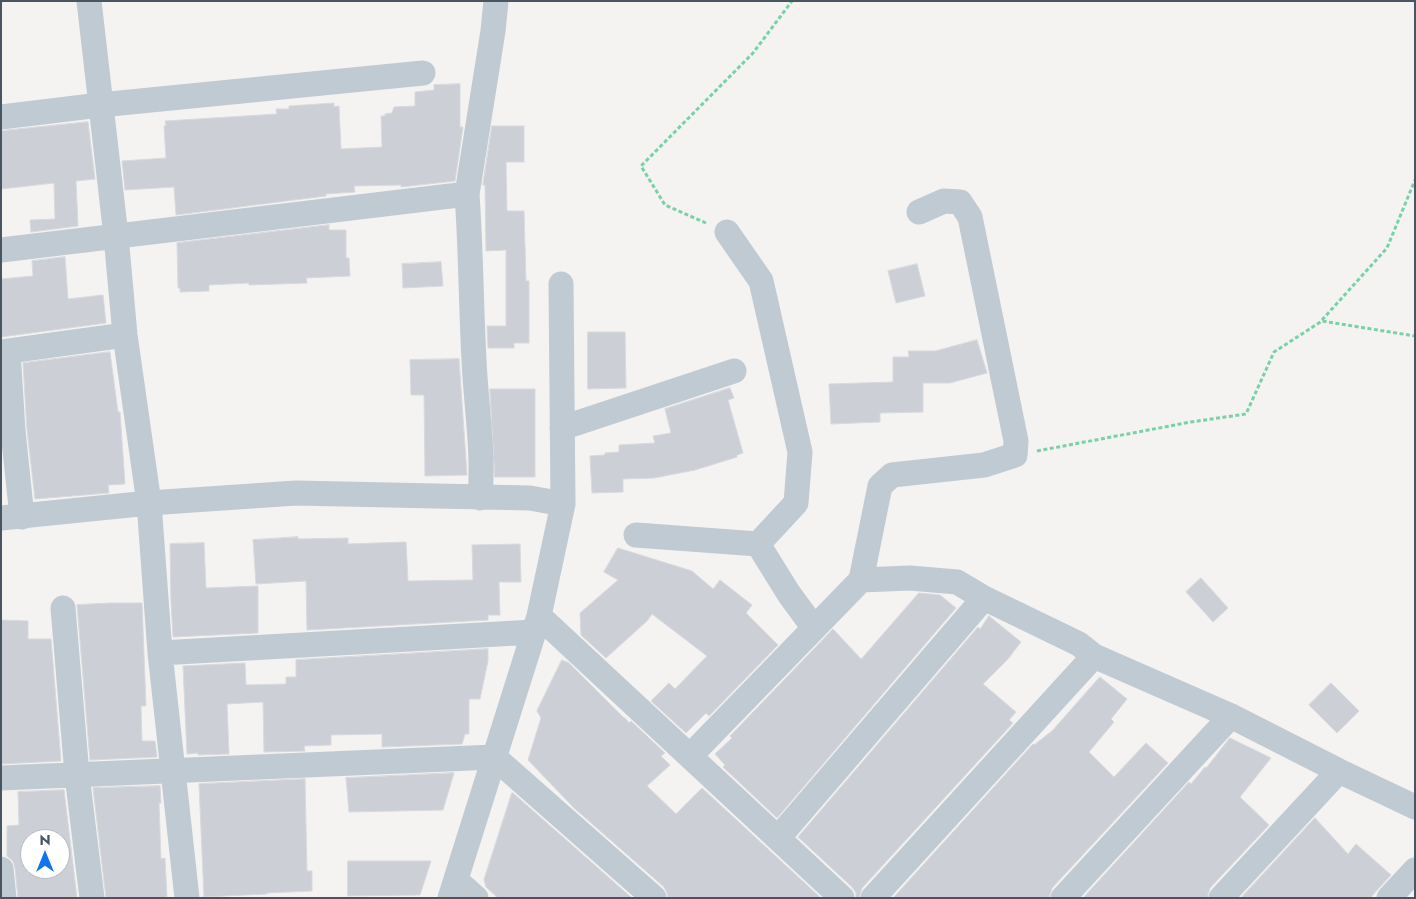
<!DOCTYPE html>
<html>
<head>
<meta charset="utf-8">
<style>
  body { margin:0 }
  #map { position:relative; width:1416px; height:899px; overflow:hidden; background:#f5f2f2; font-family:Jost,sans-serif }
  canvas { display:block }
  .frame { position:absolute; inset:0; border:2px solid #495661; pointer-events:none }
  .north { position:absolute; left:20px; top:829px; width:50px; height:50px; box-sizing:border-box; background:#fff; border:1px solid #b6bbc0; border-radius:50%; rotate:0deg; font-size:14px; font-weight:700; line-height:20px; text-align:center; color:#495661 }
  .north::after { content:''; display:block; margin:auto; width:18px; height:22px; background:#1373ee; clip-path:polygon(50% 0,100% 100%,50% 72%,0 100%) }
</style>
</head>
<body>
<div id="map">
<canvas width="1416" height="899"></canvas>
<div class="frame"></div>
<div class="north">N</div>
</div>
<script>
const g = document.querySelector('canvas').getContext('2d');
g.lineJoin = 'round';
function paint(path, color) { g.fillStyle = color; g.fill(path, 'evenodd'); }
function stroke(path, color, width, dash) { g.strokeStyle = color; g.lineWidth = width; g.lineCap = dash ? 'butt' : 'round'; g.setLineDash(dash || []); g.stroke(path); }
const building = new Path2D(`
  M 460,84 L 460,127 L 463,127 L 455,181 L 401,187 L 401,185 L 354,186 L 355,192 L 326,194 L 326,196 L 176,215 L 174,187 L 125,190 L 122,161 L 166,158 L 164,126 L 166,126 L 165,121 L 277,114 L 276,109 L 289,109 L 289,106 L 334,103 L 334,107 L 339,106 L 341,149 L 382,147 L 381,116 L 385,116 L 385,114 L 392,113 L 394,107 L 415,106 L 415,92 L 434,90 L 434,85 Z
  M 88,122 L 95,179 L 76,181 L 78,226 L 31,232 L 30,220 L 55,219 L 54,183 L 1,189 L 1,131 Z
  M 492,126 L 524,126 L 524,162 L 506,162 L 507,211 L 524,211 L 526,281 L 529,281 L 529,343 L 514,343 L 514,348 L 488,348 L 487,326 L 506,326 L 506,250 L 486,251 L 485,185 L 483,185 Z
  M 329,225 L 329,230 L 346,230 L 346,258 L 349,258 L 350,276 L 306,278 L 307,283 L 249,285 L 249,283 L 209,285 L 209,291 L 180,292 L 180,288 L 178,288 L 177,243 Z
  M 65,257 L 68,299 L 103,295 L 106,323 L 1,337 L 1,279 L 33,276 L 32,261 Z
  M 441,262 L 443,286 L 403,288 L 402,264 Z
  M 917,264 L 925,296 L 896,303 L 888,271 Z
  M 588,332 L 625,332 L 626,388 L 588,389 Z
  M 977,340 L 987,373 L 950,383 L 923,383 L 923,412 L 880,413 L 880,422 L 831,424 L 829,384 L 893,382 L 893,357 L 909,357 L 908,351 L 935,351 Z
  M 110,352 L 118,412 L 120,412 L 125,484 L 108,485 L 109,493 L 35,499 L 27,430 L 23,363 Z
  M 459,359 L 467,475 L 425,476 L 424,395 L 411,395 L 410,360 Z
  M 730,388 L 734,398 L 728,400 L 743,453 L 737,455 L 737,457 L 695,470 L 654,478 L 623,479 L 623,492 L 592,493 L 590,456 L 605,455 L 605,453 L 619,452 L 619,445 L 655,443 L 653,436 L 671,433 L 665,409 Z
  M 490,389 L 535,389 L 535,477 L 495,477 Z
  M 298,537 L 298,539 L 348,538 L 348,544 L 406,542 L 408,581 L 473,580 L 472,545 L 520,544 L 521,582 L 499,582 L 500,615 L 488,615 L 488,620 L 307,630 L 306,581 L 256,584 L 253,540 Z
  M 204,543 L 206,588 L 258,586 L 258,633 L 173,637 L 171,602 L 170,544 Z
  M 618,548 L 692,571 L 713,589 L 720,580 L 752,605 L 746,613 L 778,645 L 709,716 L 706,713 L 686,733 L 651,701 L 669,683 L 675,689 L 707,656 L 652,614 L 647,621 L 606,658 L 581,635 L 580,613 L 618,580 L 604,572 Z
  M 1201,578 L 1228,608 L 1213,622 L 1186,592 Z
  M 919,593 L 940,595 L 956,608 L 777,818 L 723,767 L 725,765 L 715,754 L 732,738 L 730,736 L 833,629 L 861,659 Z
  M 110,603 L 142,603 L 146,706 L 141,706 L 142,741 L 155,741 L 157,757 L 90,760 L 77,605 Z
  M 989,616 L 1021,642 L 1008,659 L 983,684 L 1016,712 L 1009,720 L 1013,723 L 862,888 L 859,898 L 856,898 L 856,893 L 852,887 L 798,837 L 978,627 L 980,629 Z
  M 1,620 L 28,621 L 28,639 L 51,639 L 61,761 L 1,764 Z
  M 488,649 L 488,661 L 480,699 L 469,699 L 469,734 L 465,734 L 462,744 L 382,747 L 382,734 L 331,735 L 331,745 L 304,746 L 305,751 L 264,752 L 263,702 L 227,704 L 229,754 L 198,755 L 198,753 L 187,754 L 183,666 L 245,663 L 246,685 L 286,684 L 286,677 L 296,677 L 296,660 Z
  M 562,660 L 569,663 L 624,718 L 625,718 L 629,723 L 631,721 L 665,753 L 661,756 L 670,765 L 647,786 L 676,814 L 702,788 L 821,898 L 668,898 L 667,893 L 664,887 L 574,808 L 528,760 L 541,718 L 537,711 Z
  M 1100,677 L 1127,699 L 1111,719 L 1114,722 L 1089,752 L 1114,777 L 1146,743 L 1168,763 L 1052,888 L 1049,898 L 893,898 L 1033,744 L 1034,745 L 1052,731 Z
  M 1331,683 L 1359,711 L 1337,733 L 1309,705 Z
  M 1230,738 L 1271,758 L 1240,797 L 1269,825 L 1210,888 L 1207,898 L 1083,898 L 1189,782 L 1191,784 L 1205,767 L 1206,768 Z
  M 454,773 L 443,810 L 349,812 L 346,778 Z
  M 305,779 L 307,871 L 312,871 L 312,891 L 267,893 L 267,894 L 204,897 L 199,784 Z
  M 160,786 L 161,803 L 159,803 L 161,859 L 165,858 L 167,898 L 106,898 L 93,788 Z
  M 64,790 L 77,898 L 18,898 L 15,868 L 13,861 L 7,856 L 7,826 L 19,825 L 18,792 ZM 30,839 L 60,839 L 60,869 L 30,869 Z
  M 512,793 L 513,793 L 632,898 L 498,898 L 486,887 L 484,880 Z
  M 1315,818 L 1348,854 L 1356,844 L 1391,875 L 1370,898 L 1241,898 Z
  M 348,861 L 431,861 L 420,895 L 348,896 Z`);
paint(building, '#cccfd5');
stroke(building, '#d6d9de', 1);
stroke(new Path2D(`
  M 706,223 L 665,205 L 641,166 L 753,53 L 792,1
  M 1322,320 L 1387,248 L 1415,180
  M 1037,451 L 1191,422 L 1246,414 L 1274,352 L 1322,321 L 1415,336`), '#77d2a5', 3, [4, 2.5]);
stroke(new Path2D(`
  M 89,1 L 116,236 L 125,335 L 149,503 L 160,653 L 187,898
  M 1,117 L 100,105 L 423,73
  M 467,194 C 471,250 471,305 474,360 C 476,406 484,451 480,498
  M 727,232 L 761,281 L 800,452 L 796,503 L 758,544
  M 1,250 L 467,194 L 493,31 L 496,1
  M 8,351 L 13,431 L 22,517
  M 1,352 L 125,335
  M 562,428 L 734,371
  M 1,518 L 149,503 L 296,493 L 530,498 L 563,504
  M 636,535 L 758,544 L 789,594 L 814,628
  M 861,580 L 880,486 L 892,475 L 984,465 L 1015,455 L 1016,441 L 970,217 L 960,202 L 944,201 L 919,212
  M 63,608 L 77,775 L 92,898
  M 539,616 L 842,898
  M 160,653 L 534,632
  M 690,756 L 861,580 L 910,578 L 957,582 L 984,598 L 1079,644 L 1094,656 L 1231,716 L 1339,771 L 1415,807
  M 1,778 L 494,757 L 654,898
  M 778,838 L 984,598
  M 1,869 L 4,898
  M 456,880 L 476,898
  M 450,898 L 539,616 L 563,504 L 561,284
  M 873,898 L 1094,656
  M 1063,898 L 1231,716
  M 1221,898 L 1339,771
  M 1389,898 L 1415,870`), '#c0cad2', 25);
</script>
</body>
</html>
